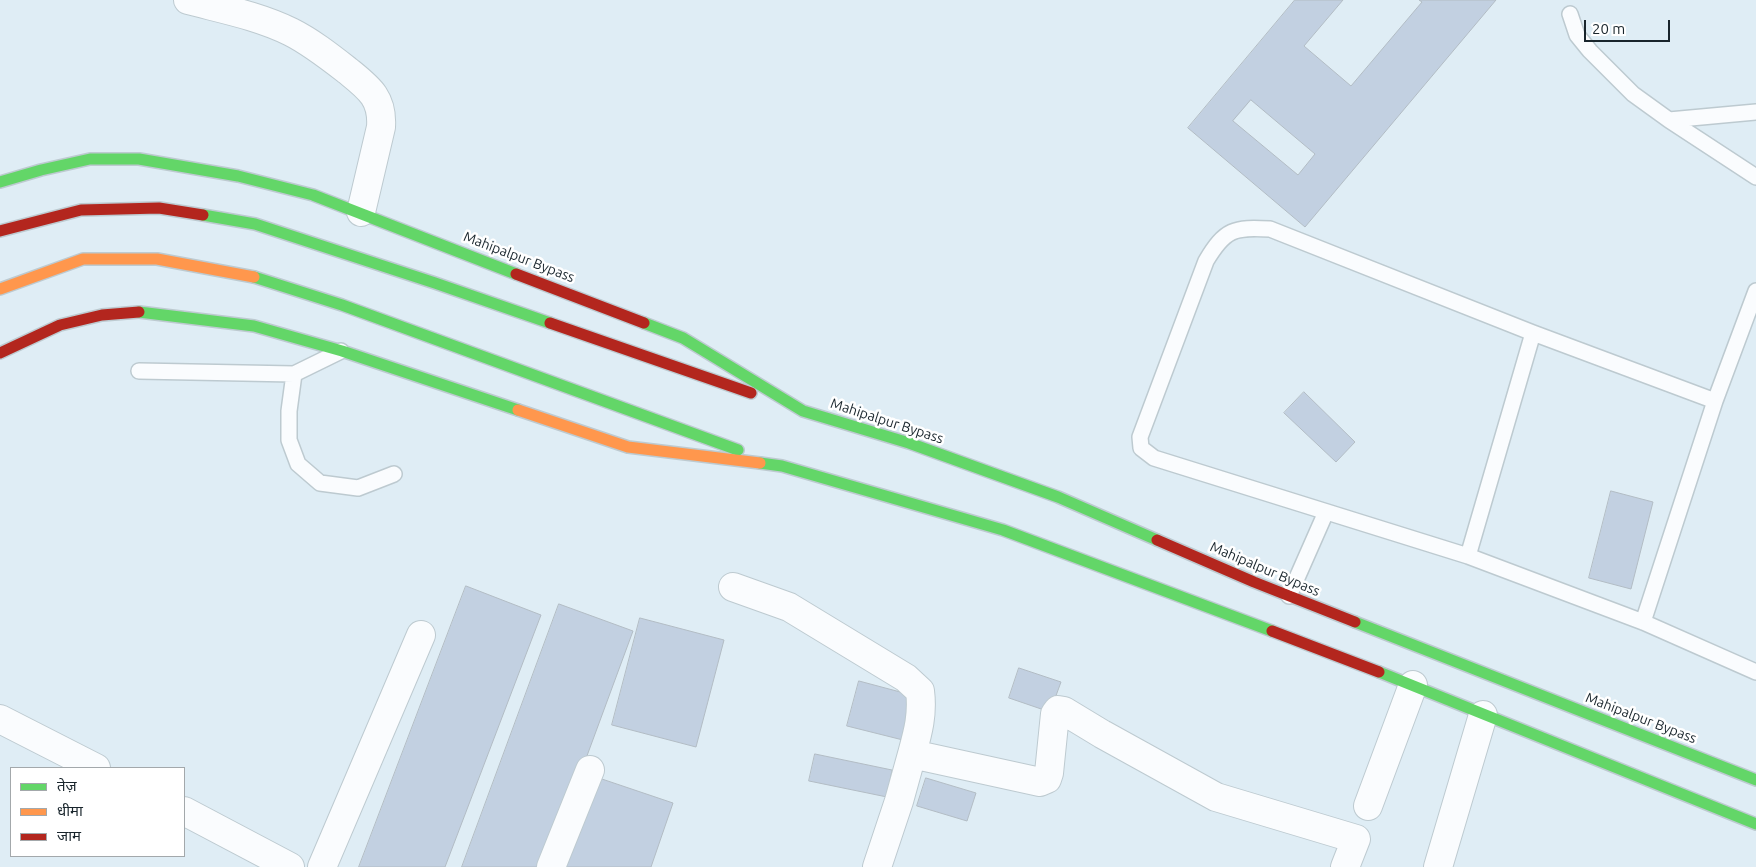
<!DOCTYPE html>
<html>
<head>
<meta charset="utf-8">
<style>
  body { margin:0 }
  #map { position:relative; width:1756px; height:867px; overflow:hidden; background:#dfedf5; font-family:Ubuntu,"Noto Sans Devanagari",sans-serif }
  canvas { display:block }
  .legend { position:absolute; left:10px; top:767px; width:175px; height:90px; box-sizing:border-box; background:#fff; border:1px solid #a3a8ab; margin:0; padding:6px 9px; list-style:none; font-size:15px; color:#19252c }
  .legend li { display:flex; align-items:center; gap:10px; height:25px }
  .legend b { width:25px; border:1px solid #a3a8ab }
  .scale { position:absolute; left:1584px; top:20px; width:86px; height:22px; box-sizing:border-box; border:2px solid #19252c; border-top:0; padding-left:6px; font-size:15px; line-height:18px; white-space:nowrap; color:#19252c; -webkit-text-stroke:4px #fff; paint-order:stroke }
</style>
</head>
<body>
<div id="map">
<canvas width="1756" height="867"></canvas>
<ul class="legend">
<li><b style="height:6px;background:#63d668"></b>तेज़</li>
<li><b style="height:6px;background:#ff974d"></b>धीमा</li>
<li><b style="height:6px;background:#b3261e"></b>जाम</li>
</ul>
<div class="scale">20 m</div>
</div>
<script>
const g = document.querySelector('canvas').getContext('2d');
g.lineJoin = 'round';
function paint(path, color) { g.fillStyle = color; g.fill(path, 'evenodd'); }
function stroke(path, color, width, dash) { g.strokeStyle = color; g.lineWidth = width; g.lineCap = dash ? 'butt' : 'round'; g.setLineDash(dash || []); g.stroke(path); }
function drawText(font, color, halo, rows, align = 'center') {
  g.font = font + ' Ubuntu,sans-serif'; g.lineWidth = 5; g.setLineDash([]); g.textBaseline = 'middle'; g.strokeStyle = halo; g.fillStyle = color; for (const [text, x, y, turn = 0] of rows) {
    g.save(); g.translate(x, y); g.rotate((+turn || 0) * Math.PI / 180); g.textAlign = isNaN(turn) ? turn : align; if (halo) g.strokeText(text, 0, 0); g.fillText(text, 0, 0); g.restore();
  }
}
const building = new Path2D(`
  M 1295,0 L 1343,0 L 1304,46 L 1351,86 L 1422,2 L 1419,0 L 1496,0 L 1305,227 L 1188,128 ZM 1251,100 L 1315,154 L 1298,175 L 1233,121 Z
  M 1304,392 L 1355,442 L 1336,462 L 1284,413 Z
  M 1611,491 L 1653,502 L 1631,589 L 1589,578 Z
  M 466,586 L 541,615 L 445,867 L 359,867 Z
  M 559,604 L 633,631 L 546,867 L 462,867 Z
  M 640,618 L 724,640 L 696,747 L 612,725 Z
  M 1019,668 L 1061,682 L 1050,712 L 1009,698 Z
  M 859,681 L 919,697 L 907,741 L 847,726 Z
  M 815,754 L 892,770 L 887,797 L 809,781 Z
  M 590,775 L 673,803 L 651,867 L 559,867 Z
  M 926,778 L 976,793 L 967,821 L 917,806 Z`);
paint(building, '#c2d0e1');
stroke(building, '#b2bcc4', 1);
const lane = new Path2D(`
  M 1570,14 L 1577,35 L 1590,51 L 1633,94 L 1669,120 L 1756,177
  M 1669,120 L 1756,112
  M 139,371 L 294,374 L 341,351
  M 294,374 L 289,411 L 289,440 L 298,464 L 320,483 L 358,488 L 394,474
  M 1715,401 L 1533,333 L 1270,229 C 1234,227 1225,229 1206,261 L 1140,437 L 1141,448 L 1154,458 L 1468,556 L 1643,622 L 1756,672
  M 1468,556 L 1533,333
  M 1289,596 L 1326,512
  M 1643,622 L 1715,401 L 1756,291`);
const street = new Path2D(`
  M 188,0 C 222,9 259,16 291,32 C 311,42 330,57 348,71 C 369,88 383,98 381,127 L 361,212
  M 733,587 L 789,607 L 906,678 L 920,691 C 923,714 918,732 912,754 L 1040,782 L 1047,779 L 1049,773 L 1055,714 L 1058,710 L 1064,711 L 1102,734 L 1216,797 L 1356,839 L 1345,867
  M 0,719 L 96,768
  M 1368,806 L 1413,685
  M 184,811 L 290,867
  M 322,867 L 421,635
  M 551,867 L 590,770
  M 877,867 L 899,801 L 912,754
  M 1438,867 L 1483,715`);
const fast = new Path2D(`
  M 0,182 L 41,170 L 90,159 L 139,159 L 238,176 L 313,195 L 516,274
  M 203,215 L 255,224 L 435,283 L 550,323
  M 254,277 L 342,305 L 738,450
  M 139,312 L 254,326 L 342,351 L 518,410
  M 644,323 L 683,338 L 803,411 L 909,443 L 1058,497 L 1157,540
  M 760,463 L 782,466 L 1003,530 L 1272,631
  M 1355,622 L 1756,780
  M 1379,672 L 1756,824`);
const slow = new Path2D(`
  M 0,289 L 83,259 L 157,259 L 254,277
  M 518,410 L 628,447 L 760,463`);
const jam = new Path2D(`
  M 0,231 L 81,210 L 159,208 L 203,215
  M 516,274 L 644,323
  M 550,323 L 751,393
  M 0,353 L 60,325 L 102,315 L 139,312
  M 1157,540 L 1254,582 L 1355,622
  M 1272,631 L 1379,672`);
stroke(lane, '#bdcad0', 18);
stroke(street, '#bdcad0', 30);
stroke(fast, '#bdcad0', 14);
stroke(slow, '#bdcad0', 14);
stroke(jam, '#bdcad0', 14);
stroke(lane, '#fafcfe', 15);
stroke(street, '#fafcfe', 28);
stroke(fast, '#63d668', 11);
stroke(slow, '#ff974d', 11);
stroke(jam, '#b3261e', 11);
drawText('14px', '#19252c', '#fff', [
  ["Mahipalpur Bypass",519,257,21],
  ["Mahipalpur Bypass",887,421,18],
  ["Mahipalpur Bypass",1265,569,23],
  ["Mahipalpur Bypass",1641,718,21]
]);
</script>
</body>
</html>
